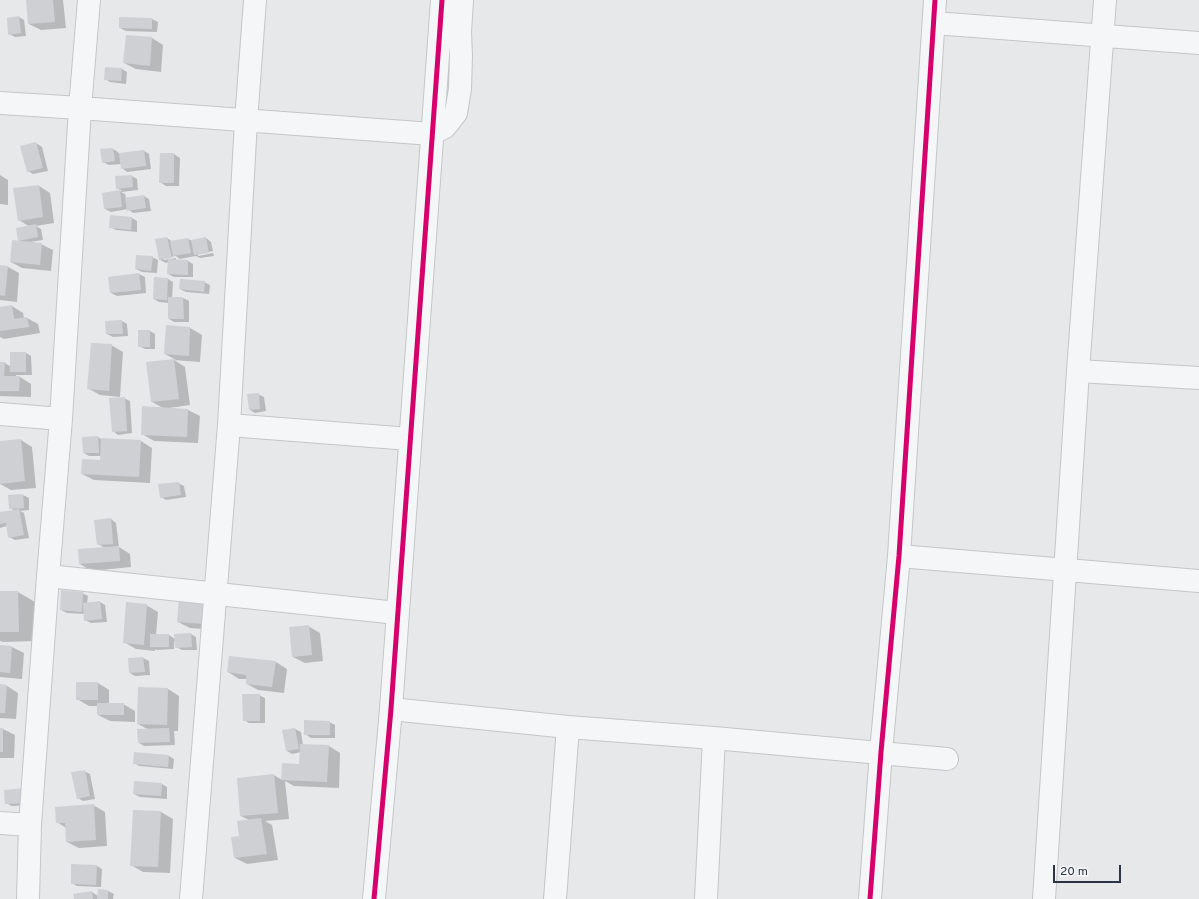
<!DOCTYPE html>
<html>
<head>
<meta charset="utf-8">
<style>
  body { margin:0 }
  #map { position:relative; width:1199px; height:899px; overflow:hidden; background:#e6e8ea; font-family:Overpass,sans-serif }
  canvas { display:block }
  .scale { position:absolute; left:1053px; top:865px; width:68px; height:18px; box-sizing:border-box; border:2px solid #2b3445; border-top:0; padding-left:5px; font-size:12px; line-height:14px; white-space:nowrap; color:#2b3445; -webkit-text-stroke:3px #f4f6f9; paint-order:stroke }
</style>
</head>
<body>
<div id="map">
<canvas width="1199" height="899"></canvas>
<div class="scale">20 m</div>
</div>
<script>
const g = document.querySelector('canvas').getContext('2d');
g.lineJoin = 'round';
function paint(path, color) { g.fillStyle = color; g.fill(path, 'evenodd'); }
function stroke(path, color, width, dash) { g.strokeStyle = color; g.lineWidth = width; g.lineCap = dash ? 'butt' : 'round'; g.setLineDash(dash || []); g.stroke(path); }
paint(new Path2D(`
  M 27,0 L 63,0 L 66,28 L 41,30 L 29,24 Z
  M 19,17 L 24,20 L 26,36 L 15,37 L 9,34 Z
  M 120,18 L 152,19 L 158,22 L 157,32 L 126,31 L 120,28 Z
  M 152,38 L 163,45 L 161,72 L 136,69 L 124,63 Z
  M 122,69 L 127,72 L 126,84 L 110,82 L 105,79 Z
  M 36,143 L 42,147 L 48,171 L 33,174 L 28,171 Z
  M 113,149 L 118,152 L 119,154 L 144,151 L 149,154 L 151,169 L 127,172 L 122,168 L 121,164 L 109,165 L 103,162 Z
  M 161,154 L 174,154 L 180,158 L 179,186 L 166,186 L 160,182 Z
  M 0,175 L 8,180 L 8,205 L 0,204 Z
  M 132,176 L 137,179 L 138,190 L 121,192 L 125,194 L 126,198 L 144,196 L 149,199 L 151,211 L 133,213 L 128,209 L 111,212 L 105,209 L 103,194 L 122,191 L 117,188 Z
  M 39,186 L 50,193 L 54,223 L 36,226 L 41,229 L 43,240 L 30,242 L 41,244 L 53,250 L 51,271 L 22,268 L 11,262 L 23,242 L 19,240 L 30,227 L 19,220 Z
  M 132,218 L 137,221 L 137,232 L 116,230 L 110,227 Z
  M 167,238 L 173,242 L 188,239 L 193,241 L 206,238 L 211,242 L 213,251 L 198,254 L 198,256 L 213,253 L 214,256 L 200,258 L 196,256 L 180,259 L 177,257 L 176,256 L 164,258 L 164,260 L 176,258 L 176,260 L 188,261 L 193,264 L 193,277 L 174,277 L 168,274 L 169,262 L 166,263 L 160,260 Z
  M 152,257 L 158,260 L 157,273 L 142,272 L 136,269 Z
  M 0,266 L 8,267 L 19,273 L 17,302 L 0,300 Z
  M 139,274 L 145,277 L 146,293 L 117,296 L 111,293 L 109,277 Z
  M 168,279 L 173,282 L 172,298 L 183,298 L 189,301 L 189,322 L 174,322 L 169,319 L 169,303 L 159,302 L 154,299 Z
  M 204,282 L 210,285 L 209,294 L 186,292 L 180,289 Z
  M 12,306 L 23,313 L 24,318 L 27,318 L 38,324 L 40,333 L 4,339 L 0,337 L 0,308 Z
  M 122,321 L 127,324 L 128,336 L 113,337 L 107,334 Z
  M 167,326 L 190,328 L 202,335 L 200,362 L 174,360 L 185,367 L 190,405 L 169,408 L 169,409 L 188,410 L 200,416 L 198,443 L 154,441 L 142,434 L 163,408 L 152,402 L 147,363 L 176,360 L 165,354 Z
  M 150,331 L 155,334 L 155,349 L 145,349 L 139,346 Z
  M 111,345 L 123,352 L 120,397 L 100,395 L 89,389 Z
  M 26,353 L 31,356 L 32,375 L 16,375 L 16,377 L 20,377 L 31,384 L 31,397 L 0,396 L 0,363 L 5,363 L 11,367 Z
  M 258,394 L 264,397 L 266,411 L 255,413 L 250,410 Z
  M 124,398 L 130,401 L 132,433 L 118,435 L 113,431 Z
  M 98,437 L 102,440 L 141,441 L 152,448 L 150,483 L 94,480 L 82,474 L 101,461 L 101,456 L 89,456 L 84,453 Z
  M 21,440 L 32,447 L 36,488 L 11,490 L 0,484 L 0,442 Z
  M 178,483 L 184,486 L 186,497 L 166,500 L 161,497 Z
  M 23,495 L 29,498 L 29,510 L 20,511 L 24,513 L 29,538 L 15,540 L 9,537 L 7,526 L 0,528 L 0,514 L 15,511 L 10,508 L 10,496 Z
  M 111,519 L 116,523 L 119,547 L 130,554 L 131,567 L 91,571 L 80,564 L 105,548 L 98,544 Z
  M 0,592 L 18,592 L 35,602 L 36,641 L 3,642 L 0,641 Z
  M 82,593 L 88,596 L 87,603 L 100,602 L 105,605 L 107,622 L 91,623 L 85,620 L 85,614 L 67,613 L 61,610 Z
  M 180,599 L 215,630 L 190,628 L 178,622 Z
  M 146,605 L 158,612 L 156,635 L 169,635 L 175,639 L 191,634 L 196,637 L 197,650 L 182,650 L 176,647 L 176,641 L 174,641 L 174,649 L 157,650 L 155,649 L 155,651 L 136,649 L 124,642 Z
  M 308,626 L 320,633 L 323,661 L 305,663 L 293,657 Z
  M 0,646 L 12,647 L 24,653 L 22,679 L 0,677 Z
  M 143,658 L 149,661 L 150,675 L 135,676 L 130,673 L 129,659 Z
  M 276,662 L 287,669 L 284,693 L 258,690 L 247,684 L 247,679 L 239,679 L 228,672 Z
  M 98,683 L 109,690 L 109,704 L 123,704 L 135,711 L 135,722 L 110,721 L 98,715 L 98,706 L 89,706 L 77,699 Z
  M 0,685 L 7,686 L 18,693 L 16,719 L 0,718 Z
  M 168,689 L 179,696 L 178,731 L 174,731 L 175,745 L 144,746 L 139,743 L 149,730 L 138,724 Z
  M 259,695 L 265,698 L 265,723 L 249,723 L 244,720 Z
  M 329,722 L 335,725 L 335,738 L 311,738 L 305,734 Z
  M 0,729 L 3,729 L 15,735 L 14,758 L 0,758 Z
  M 295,729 L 301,732 L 303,745 L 329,746 L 340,753 L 339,788 L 294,786 L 285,781 L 289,819 L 265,821 L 272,825 L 278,860 L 247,864 L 235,858 L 240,837 L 249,820 L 241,816 L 274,775 L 282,780 L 300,765 L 301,752 L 292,754 L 287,751 Z
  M 169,756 L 174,759 L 173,769 L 139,766 L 134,763 Z
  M 84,771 L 90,774 L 95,799 L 83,801 L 78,798 Z
  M 162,784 L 167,787 L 167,799 L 140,797 L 134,794 Z
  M 6,791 L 32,805 L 12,806 L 6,803 Z
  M 93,805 L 105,812 L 107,846 L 79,848 L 67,842 L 66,828 L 57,822 Z
  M 134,811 L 161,812 L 173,819 L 170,873 L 143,872 L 131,865 Z
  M 97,866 L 102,869 L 101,887 L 77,886 L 72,883 Z
  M 99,890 L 108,891 L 114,894 L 113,899 L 75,899 L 92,892 L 98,896 Z`), '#0003');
paint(new Path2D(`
  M 26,0 L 53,0 L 55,22 L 28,24 Z
  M 19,16 L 21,33 L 8,35 L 7,18 Z
  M 119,17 L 152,18 L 152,29 L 119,28 Z
  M 126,35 L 152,37 L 150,66 L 123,63 Z
  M 105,67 L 122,68 L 121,81 L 104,80 Z
  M 36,142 L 43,168 L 27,172 L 20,146 Z
  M 113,148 L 115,161 L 102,163 L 100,149 Z
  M 144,150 L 146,166 L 121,169 L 119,153 Z
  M 160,153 L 174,153 L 174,183 L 159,183 Z
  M 132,175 L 133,187 L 116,189 L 115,176 Z
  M 39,185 L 43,217 L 18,221 L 13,188 Z
  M 120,190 L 122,207 L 104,209 L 102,193 Z
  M 144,195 L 146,208 L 127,211 L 125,198 Z
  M 110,215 L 132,217 L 131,230 L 109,228 Z
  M 36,224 L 38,237 L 18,241 L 16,228 Z
  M 167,237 L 172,258 L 159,260 L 155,239 Z
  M 206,237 L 209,253 L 194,255 L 191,240 Z
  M 188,238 L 191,253 L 173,256 L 170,241 Z
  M 12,240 L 42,243 L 40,265 L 10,262 Z
  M 136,255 L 153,256 L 151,271 L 135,269 Z
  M 168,259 L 188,260 L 188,275 L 167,274 Z
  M 0,265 L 8,266 L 5,296 L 0,295 Z
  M 139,273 L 141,290 L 110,293 L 108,277 Z
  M 154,277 L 168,278 L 167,300 L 153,299 Z
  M 180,279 L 205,281 L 204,292 L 179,289 Z
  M 168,297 L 183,297 L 184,319 L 168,319 Z
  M 12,305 L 14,319 L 27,317 L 29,327 L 0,331 L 0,307 Z
  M 122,320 L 123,334 L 106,334 L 105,321 Z
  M 166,325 L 190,327 L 189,356 L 164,354 Z
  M 138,330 L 150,330 L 150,347 L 138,347 Z
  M 91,343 L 112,344 L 109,391 L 87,389 Z
  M 10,352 L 26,352 L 26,372 L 10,372 Z
  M 174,359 L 179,399 L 151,402 L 146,362 Z
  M 0,362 L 5,362 L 4,376 L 20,376 L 19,391 L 0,391 Z
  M 259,393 L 260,409 L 249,410 L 247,394 Z
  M 125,397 L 127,431 L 112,432 L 109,398 Z
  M 142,406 L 188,409 L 187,437 L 141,435 Z
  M 98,436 L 99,453 L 83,453 L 82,437 Z
  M 101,438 L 141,440 L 139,477 L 81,474 L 82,459 L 100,460 Z
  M 21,439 L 25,481 L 0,484 L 0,441 Z
  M 179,482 L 181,495 L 160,498 L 158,484 Z
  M 23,494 L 24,508 L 9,509 L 8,495 Z
  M 19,509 L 24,535 L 8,538 L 6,523 L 0,524 L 0,512 Z
  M 111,518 L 113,544 L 97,545 L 94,520 Z
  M 119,546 L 120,561 L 79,564 L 78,549 Z
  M 61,590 L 83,592 L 82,612 L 60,610 Z
  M 0,591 L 18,591 L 19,632 L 0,632 Z
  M 179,598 L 205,599 L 204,624 L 177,622 Z
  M 100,601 L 102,619 L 84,621 L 83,603 Z
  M 126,602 L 147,604 L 144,645 L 123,643 Z
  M 309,625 L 312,655 L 292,657 L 289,627 Z
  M 191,633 L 192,647 L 175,648 L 174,634 Z
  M 150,634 L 169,634 L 169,647 L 150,647 Z
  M 0,645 L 12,646 L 10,673 L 0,672 Z
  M 229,656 L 276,661 L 272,687 L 246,684 L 246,675 L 227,672 Z
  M 143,657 L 145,672 L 129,673 L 128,658 Z
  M 76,682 L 98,682 L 98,700 L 76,700 Z
  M 0,684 L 7,685 L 5,713 L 0,713 Z
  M 138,687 L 168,688 L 167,725 L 137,724 Z
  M 242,694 L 260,694 L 260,721 L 243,721 Z
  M 97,703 L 124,703 L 124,715 L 97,715 Z
  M 304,720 L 330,721 L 330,735 L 304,735 Z
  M 0,728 L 3,728 L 3,752 L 0,752 Z
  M 169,728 L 170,742 L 138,743 L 137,729 Z
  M 295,728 L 299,749 L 286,751 L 282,730 Z
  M 300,744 L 329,745 L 327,782 L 281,780 L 282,763 L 299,764 Z
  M 134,752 L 169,755 L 168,767 L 133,764 Z
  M 85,770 L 90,796 L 77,799 L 71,772 Z
  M 274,774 L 278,813 L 240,816 L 237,778 Z
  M 134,781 L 162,783 L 161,796 L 133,794 Z
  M 26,788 L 27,803 L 5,804 L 4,790 Z
  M 94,804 L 96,840 L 66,842 L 65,823 L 56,823 L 55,807 Z
  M 133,810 L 161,811 L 158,867 L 130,866 Z
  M 261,818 L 267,854 L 234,858 L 231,837 L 239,836 L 237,821 Z
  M 71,864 L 97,865 L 96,885 L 71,884 Z
  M 98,889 L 108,890 L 108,899 L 97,899 Z
  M 92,891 L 93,899 L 74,899 L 73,894 Z`), '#ced0d3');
const minor = new Path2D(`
  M 934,23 L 1199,43
  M 0,103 L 80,108 L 432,134 L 445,127 L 456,113 L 460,89 L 461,56 L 460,32 L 462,0
  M 1078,371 L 1199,378
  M 0,414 L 61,419
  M 229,425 L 410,439
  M 899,556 L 1199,581
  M 48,576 L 397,613
  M 391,709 L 568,727 L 714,738 L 947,759
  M 0,823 L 30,825
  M 28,899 L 30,825 L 48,576 L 61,419 L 80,108 L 89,0
  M 191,899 L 229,425 L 246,121 L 255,0
  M 374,899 L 391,709 L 442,0
  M 555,899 L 568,727
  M 706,899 L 714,738
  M 870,899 L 881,752 L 899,556 L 935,0
  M 1044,899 L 1078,371 L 1105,0`);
stroke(minor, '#c4c6c8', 24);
stroke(minor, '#f5f6f7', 22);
stroke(new Path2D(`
  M 374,899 L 391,709 L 442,0
  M 870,899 L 881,752 L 899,556 L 935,0`), '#d6006c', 5);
</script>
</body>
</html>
